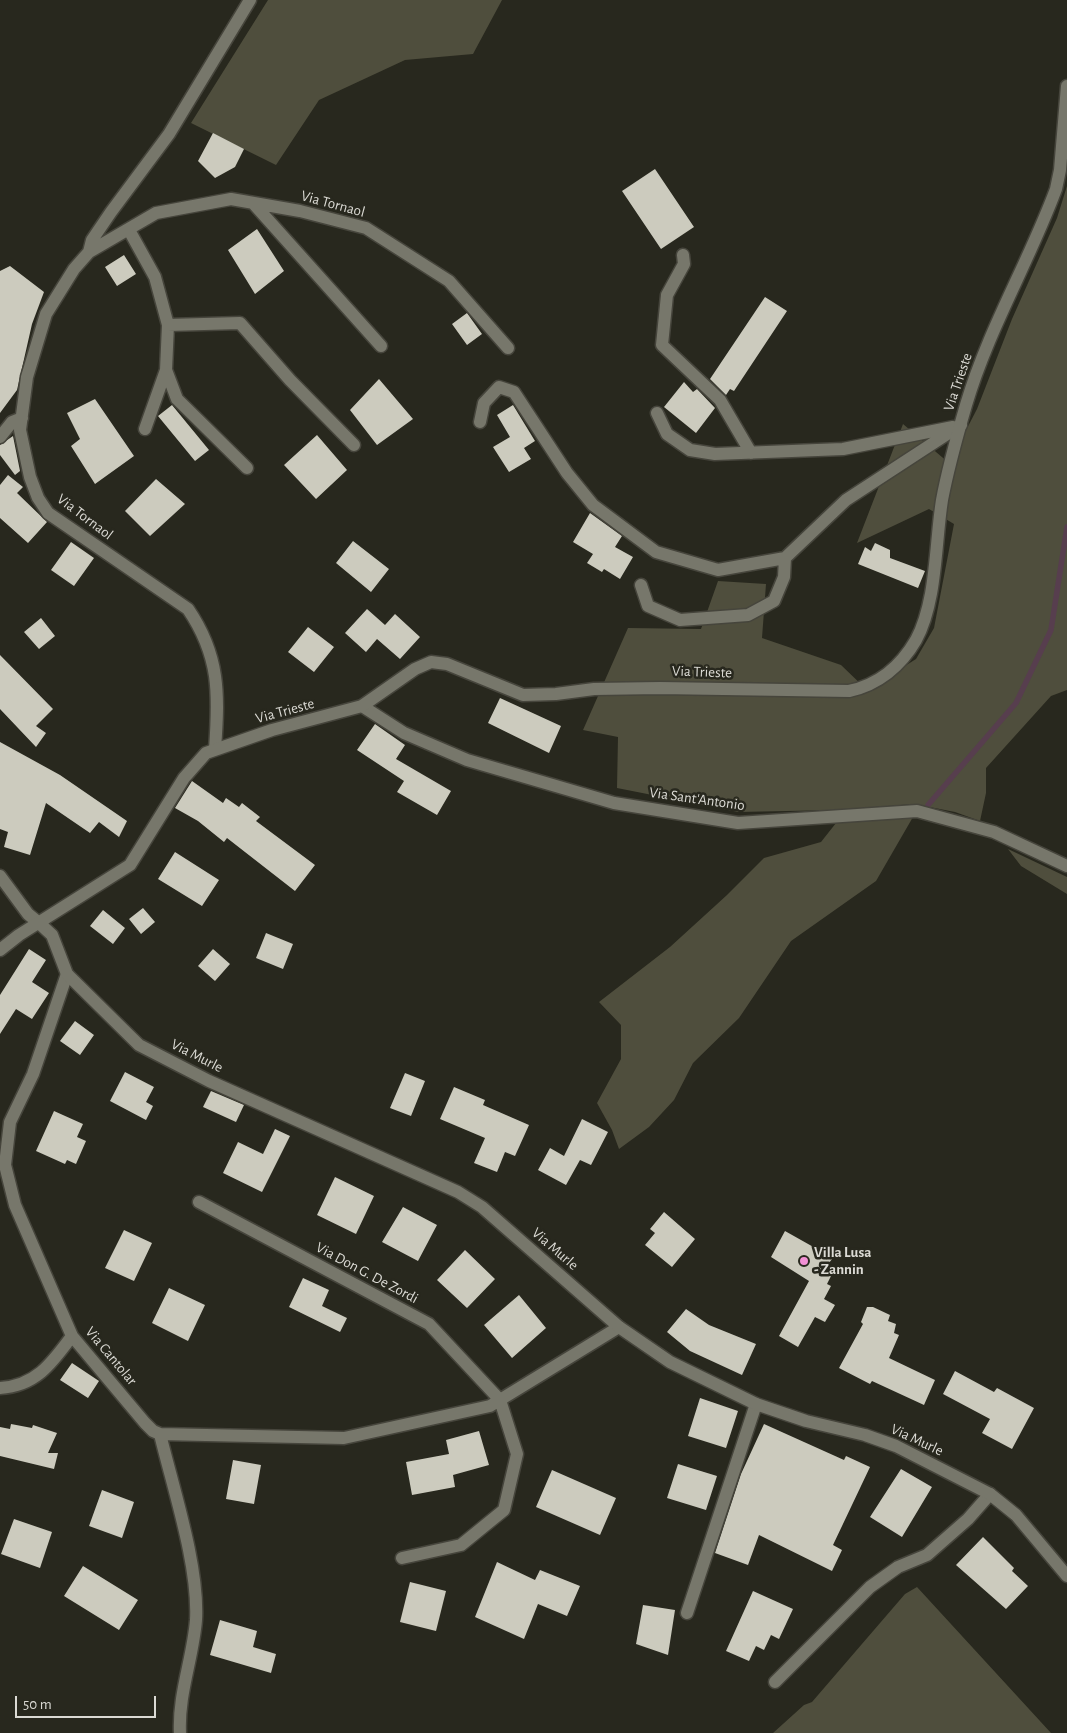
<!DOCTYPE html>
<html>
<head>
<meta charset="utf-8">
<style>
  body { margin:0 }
  #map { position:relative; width:1067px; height:1733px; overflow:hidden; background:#28281e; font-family:"Alegreya Sans",sans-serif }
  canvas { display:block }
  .scale { position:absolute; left:15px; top:1696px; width:141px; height:22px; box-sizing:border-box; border:2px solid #dbdad4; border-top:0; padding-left:6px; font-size:15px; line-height:18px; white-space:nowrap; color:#dbdad4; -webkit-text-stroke:4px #28281e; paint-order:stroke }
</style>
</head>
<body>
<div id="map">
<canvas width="1067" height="1733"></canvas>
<div class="scale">50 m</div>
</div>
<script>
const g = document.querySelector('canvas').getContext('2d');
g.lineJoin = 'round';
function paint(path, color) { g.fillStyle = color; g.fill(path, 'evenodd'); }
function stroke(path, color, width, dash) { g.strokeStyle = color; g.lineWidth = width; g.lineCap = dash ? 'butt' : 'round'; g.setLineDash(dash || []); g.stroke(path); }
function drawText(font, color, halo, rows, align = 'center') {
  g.font = font + ' "Alegreya Sans",sans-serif'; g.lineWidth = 5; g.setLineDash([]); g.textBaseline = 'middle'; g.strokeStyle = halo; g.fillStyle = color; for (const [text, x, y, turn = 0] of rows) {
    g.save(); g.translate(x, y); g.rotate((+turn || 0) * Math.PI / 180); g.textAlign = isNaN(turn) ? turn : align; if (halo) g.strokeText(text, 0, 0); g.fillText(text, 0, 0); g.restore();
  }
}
paint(new Path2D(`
  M 268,0 L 502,0 L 473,54 L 405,60 L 319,100 L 276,165 L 191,123 Z
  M 1067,186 L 1067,690 L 1051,696 L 986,768 L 986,793 L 980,821 L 955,812 L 914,804 L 836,810 L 738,812 L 617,788 L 618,737 L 583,730 L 628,628 L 701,629 L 718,581 L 766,584 L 762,638 L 841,665 L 867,690 L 916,659 L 934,628 L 954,524 L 929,509 L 857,543 L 903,424 L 949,463 L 977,409 L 1012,319 L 1057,218 Z
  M 913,817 L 876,881 L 791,941 L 739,1018 L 693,1063 L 674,1100 L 649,1127 L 619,1149 L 612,1130 L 597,1103 L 621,1059 L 621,1025 L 599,1002 L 670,947 L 727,895 L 764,858 L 821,842 L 836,823 Z
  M 1008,849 L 1067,877 L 1067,894 L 1021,866 Z
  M 917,1587 L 1051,1733 L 773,1733 L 804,1705 L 812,1702 L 905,1594 Z`), '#4f4e3d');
stroke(new Path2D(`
  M 928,805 L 1016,703 L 1051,630 L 1067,527`), '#573e4e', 5.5);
paint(new Path2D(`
  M 213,133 L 244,149 L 235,167 L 215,178 L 198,161 Z
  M 655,169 L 694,227 L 661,249 L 622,191 Z
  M 257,229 L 284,271 L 255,294 L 228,250 Z
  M 124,255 L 136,274 L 117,286 L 105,267 Z
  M 10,266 L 44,292 L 32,324 L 17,390 L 0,413 L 0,271 Z
  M 765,297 L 787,311 L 734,391 L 730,389 L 726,395 L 710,379 Z
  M 467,313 L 482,334 L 467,345 L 452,324 Z
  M 379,379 L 413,419 L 377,445 L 350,410 Z
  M 684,382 L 693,392 L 697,389 L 715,408 L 696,433 L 664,407 Z
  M 95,399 L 134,456 L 95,484 L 71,446 L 80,439 L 67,413 Z
  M 172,405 L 209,450 L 195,461 L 158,416 Z
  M 513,405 L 535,441 L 524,448 L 531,459 L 509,472 L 493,447 L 510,437 L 497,415 Z
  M 317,435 L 347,470 L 316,499 L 284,465 Z
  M 13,436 L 20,471 L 15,475 L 0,455 L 0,445 Z
  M 8,475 L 23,487 L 17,493 L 47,522 L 28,543 L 0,518 L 0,485 Z
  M 156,479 L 185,504 L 150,536 L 125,511 Z
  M 590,513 L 622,536 L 615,547 L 633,557 L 620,579 L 604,569 L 602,572 L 587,563 L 593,554 L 573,542 Z
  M 353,541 L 389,569 L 371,592 L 336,563 Z
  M 71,542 L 94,558 L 74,586 L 51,570 Z
  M 875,543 L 890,550 L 890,558 L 925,571 L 918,588 L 858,564 L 865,547 L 871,551 Z
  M 367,609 L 385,625 L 395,614 L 420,637 L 400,659 L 377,639 L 366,652 L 345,633 Z
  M 41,618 L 55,636 L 39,649 L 24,632 Z
  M 308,627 L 334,647 L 314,672 L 288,652 Z
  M 0,655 L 53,709 L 36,726 L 46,733 L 36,747 L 0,709 Z
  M 500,698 L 561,726 L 549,753 L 488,723 Z
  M 375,724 L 405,745 L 396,759 L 451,791 L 437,815 L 397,792 L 404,781 L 357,750 Z
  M 0,742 L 60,775 L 127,821 L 119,837 L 99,822 L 90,833 L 46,803 L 30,855 L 4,847 L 8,832 L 0,829 Z
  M 192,781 L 223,803 L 226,798 L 239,807 L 242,803 L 260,817 L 256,821 L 315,865 L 295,891 L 227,838 L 224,842 L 198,821 L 175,808 Z
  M 175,852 L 219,880 L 202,906 L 158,879 Z
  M 143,908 L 155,922 L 141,934 L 129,919 Z
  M 103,910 L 125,928 L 113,944 L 90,926 Z
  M 266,933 L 293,944 L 283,969 L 256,958 Z
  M 29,949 L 46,960 L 32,982 L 49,993 L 32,1019 L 16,1009 L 0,1034 L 0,995 Z
  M 213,949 L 230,964 L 215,981 L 198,966 Z
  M 75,1021 L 94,1035 L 80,1055 L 60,1041 Z
  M 125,1072 L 154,1087 L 146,1102 L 153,1106 L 146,1120 L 110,1101 Z
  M 405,1073 L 425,1081 L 411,1116 L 390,1108 Z
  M 454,1087 L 485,1100 L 483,1105 L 529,1125 L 515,1156 L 505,1152 L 497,1172 L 474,1163 L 485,1138 L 440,1119 Z
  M 211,1091 L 244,1105 L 236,1122 L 203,1107 Z
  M 54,1111 L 83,1124 L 77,1137 L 86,1141 L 76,1164 L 67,1160 L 65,1164 L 36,1151 Z
  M 582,1119 L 608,1132 L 591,1165 L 580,1160 L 566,1185 L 538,1170 L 550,1148 L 564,1156 Z
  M 275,1129 L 290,1136 L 262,1192 L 223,1173 L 238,1142 L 263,1154 Z
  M 335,1177 L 374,1196 L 356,1234 L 317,1215 Z
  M 403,1207 L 437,1225 L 418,1261 L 382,1242 Z
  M 664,1212 L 695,1239 L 672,1267 L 645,1245 L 655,1233 L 650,1229 Z
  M 124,1230 L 152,1243 L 134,1281 L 105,1268 Z
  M 785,1231 L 833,1258 L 828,1264 L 835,1268 L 827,1284 L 831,1286 L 824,1299 L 835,1305 L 825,1322 L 815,1317 L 798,1347 L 779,1336 L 809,1281 L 771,1257 Z
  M 465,1250 L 495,1279 L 467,1308 L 437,1280 Z
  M 303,1278 L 329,1290 L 322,1306 L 347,1318 L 340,1332 L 289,1307 Z
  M 169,1288 L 205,1305 L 188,1341 L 152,1323 Z
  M 519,1295 L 546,1328 L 512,1358 L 484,1325 Z
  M 867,1307 L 873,1307 L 890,1315 L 888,1321 L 896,1324 L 894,1333 L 899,1335 L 889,1358 L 935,1380 L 924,1405 L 872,1381 L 870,1384 L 839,1368 L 863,1324 L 861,1322 Z
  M 686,1309 L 709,1325 L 756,1344 L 742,1375 L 690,1351 L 667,1332 Z
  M 72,1363 L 99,1381 L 88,1398 L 60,1380 Z
  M 955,1371 L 994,1392 L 997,1388 L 1034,1408 L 1012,1449 L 982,1433 L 990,1419 L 943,1394 Z
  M 700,1398 L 738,1411 L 726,1448 L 688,1436 Z
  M 11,1424 L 32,1428 L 33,1425 L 57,1433 L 48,1453 L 58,1453 L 54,1469 L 0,1456 L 0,1427 L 10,1429 Z
  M 764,1424 L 844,1460 L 846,1456 L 870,1467 L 833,1545 L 842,1550 L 832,1571 L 759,1535 L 748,1565 L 715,1553 L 741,1474 Z
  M 479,1431 L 489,1465 L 453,1475 L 455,1487 L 412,1495 L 406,1462 L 449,1454 L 446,1440 Z
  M 233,1460 L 261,1465 L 254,1504 L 226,1499 Z
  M 678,1464 L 717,1476 L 706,1510 L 667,1498 Z
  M 901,1469 L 932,1487 L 902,1537 L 870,1517 Z
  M 552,1470 L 616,1498 L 600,1535 L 536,1507 Z
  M 102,1490 L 134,1502 L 122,1538 L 89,1526 Z
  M 14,1519 L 52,1532 L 40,1568 L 1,1554 Z
  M 983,1537 L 1014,1568 L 1012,1571 L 1028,1586 L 1006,1609 L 956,1565 Z
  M 497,1562 L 535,1580 L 540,1570 L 580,1586 L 567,1616 L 538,1604 L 524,1639 L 475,1617 Z
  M 83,1566 L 138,1600 L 119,1630 L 64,1596 Z
  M 410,1582 L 446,1591 L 436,1631 L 400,1622 Z
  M 753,1591 L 793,1609 L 779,1639 L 771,1635 L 764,1650 L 756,1646 L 749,1661 L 726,1651 Z
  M 643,1605 L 675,1610 L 668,1655 L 636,1644 Z
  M 220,1620 L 257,1631 L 253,1647 L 276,1654 L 271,1673 L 210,1655 Z`), '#cccbbe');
const street = new Path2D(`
  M 253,203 L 381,346
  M 129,230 L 155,277 L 168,325 L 166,370 L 177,399 L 247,468
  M 89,252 L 156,213 L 231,199 L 300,211 L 366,228 L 449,281 L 508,348
  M 683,255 L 684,264 L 667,295 L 662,345 L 720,400 L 751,453
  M 168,325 L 240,323 L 290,380 L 354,445
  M 657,413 L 667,434 L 690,450 L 715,454 L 843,449 L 953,427
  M 480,422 L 484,403 L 499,387 L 514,392 L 567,473 L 593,505 L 656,552 L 718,570 L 785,558 L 846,500 L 961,425
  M 145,429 L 166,370
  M 0,437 L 12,422 L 22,418
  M 641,585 L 648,606 L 680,620 L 748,615 L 774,601 L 784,577 L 785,558
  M 362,706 L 404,733 L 467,760 L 614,803 L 738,823 L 917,811 L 994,832 L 1067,866
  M 215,749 C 219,694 220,656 188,609 L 48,513 L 38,498 L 30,477 L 20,430 L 27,377 L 46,314 L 74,269 L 89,252 L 92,240 L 111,212 L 169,134 L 250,0
  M 0,876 L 28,914 L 39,923
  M 67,974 L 33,1074 L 10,1122 L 5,1165 L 15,1205 L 72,1336 L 145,1423 L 153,1431 L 160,1434 C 173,1488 199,1566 196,1620 C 193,1658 178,1694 180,1733
  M 199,1202 L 429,1324 L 500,1400 L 517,1454 L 504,1510 L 461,1545 L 402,1558
  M 0,1388 C 36,1386 52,1363 72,1336
  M 160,1434 L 344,1438 L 490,1406 L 619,1327
  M 687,1613 L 756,1404
  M 775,1682 L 870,1587 L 898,1567 L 927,1555 L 968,1519 L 990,1494`);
const secondary = new Path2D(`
  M 39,923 L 52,935 L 67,974 L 139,1045 L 209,1081 L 458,1192 L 482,1207 L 619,1327 L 670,1362 L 756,1404 L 806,1421 L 865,1435 L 896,1446 L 990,1494 L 1016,1515 L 1067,1576
  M 0,950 L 19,935 L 130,865 L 184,778 L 206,753 L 272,730 L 362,706 L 415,669 L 431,662 L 447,664 L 523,695 L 556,694 L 594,689 L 660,688 L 849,691 C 878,685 901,666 916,640 C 937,601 935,544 942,500 C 948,468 957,436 966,405 C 988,330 1029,262 1056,189 L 1060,170 L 1067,86`);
stroke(street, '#46453c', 15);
stroke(secondary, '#46453c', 15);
stroke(street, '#77776b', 12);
stroke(secondary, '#77776b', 12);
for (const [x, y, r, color] of [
  [804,1261,5,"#f391d6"]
]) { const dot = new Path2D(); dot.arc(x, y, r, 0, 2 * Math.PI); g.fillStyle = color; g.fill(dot); stroke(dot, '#28281e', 2); }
drawText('15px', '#dbdad4', '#28281e', [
  ["Via Tornaol",333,204,15],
  ["Via Trieste",958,382,-71],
  ["Via Tornaol",85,517,37],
  ["Via Trieste",702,672,2],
  ["Via Trieste",285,711,-15],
  ["Via Sant'Antonio",697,799,8],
  ["Via Murle",197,1056,27],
  ["Via Murle",555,1249,41],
  ["Via Don G. De Zordi",367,1273,28],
  ["Via Cantolar",111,1356,50],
  ["Via Murle",917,1440,25]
]);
drawText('bold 15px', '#dbdad4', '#28281e', [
  ["Villa Lusa",814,1252],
  ["- Zannin",814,1269]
], 'left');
</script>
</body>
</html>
